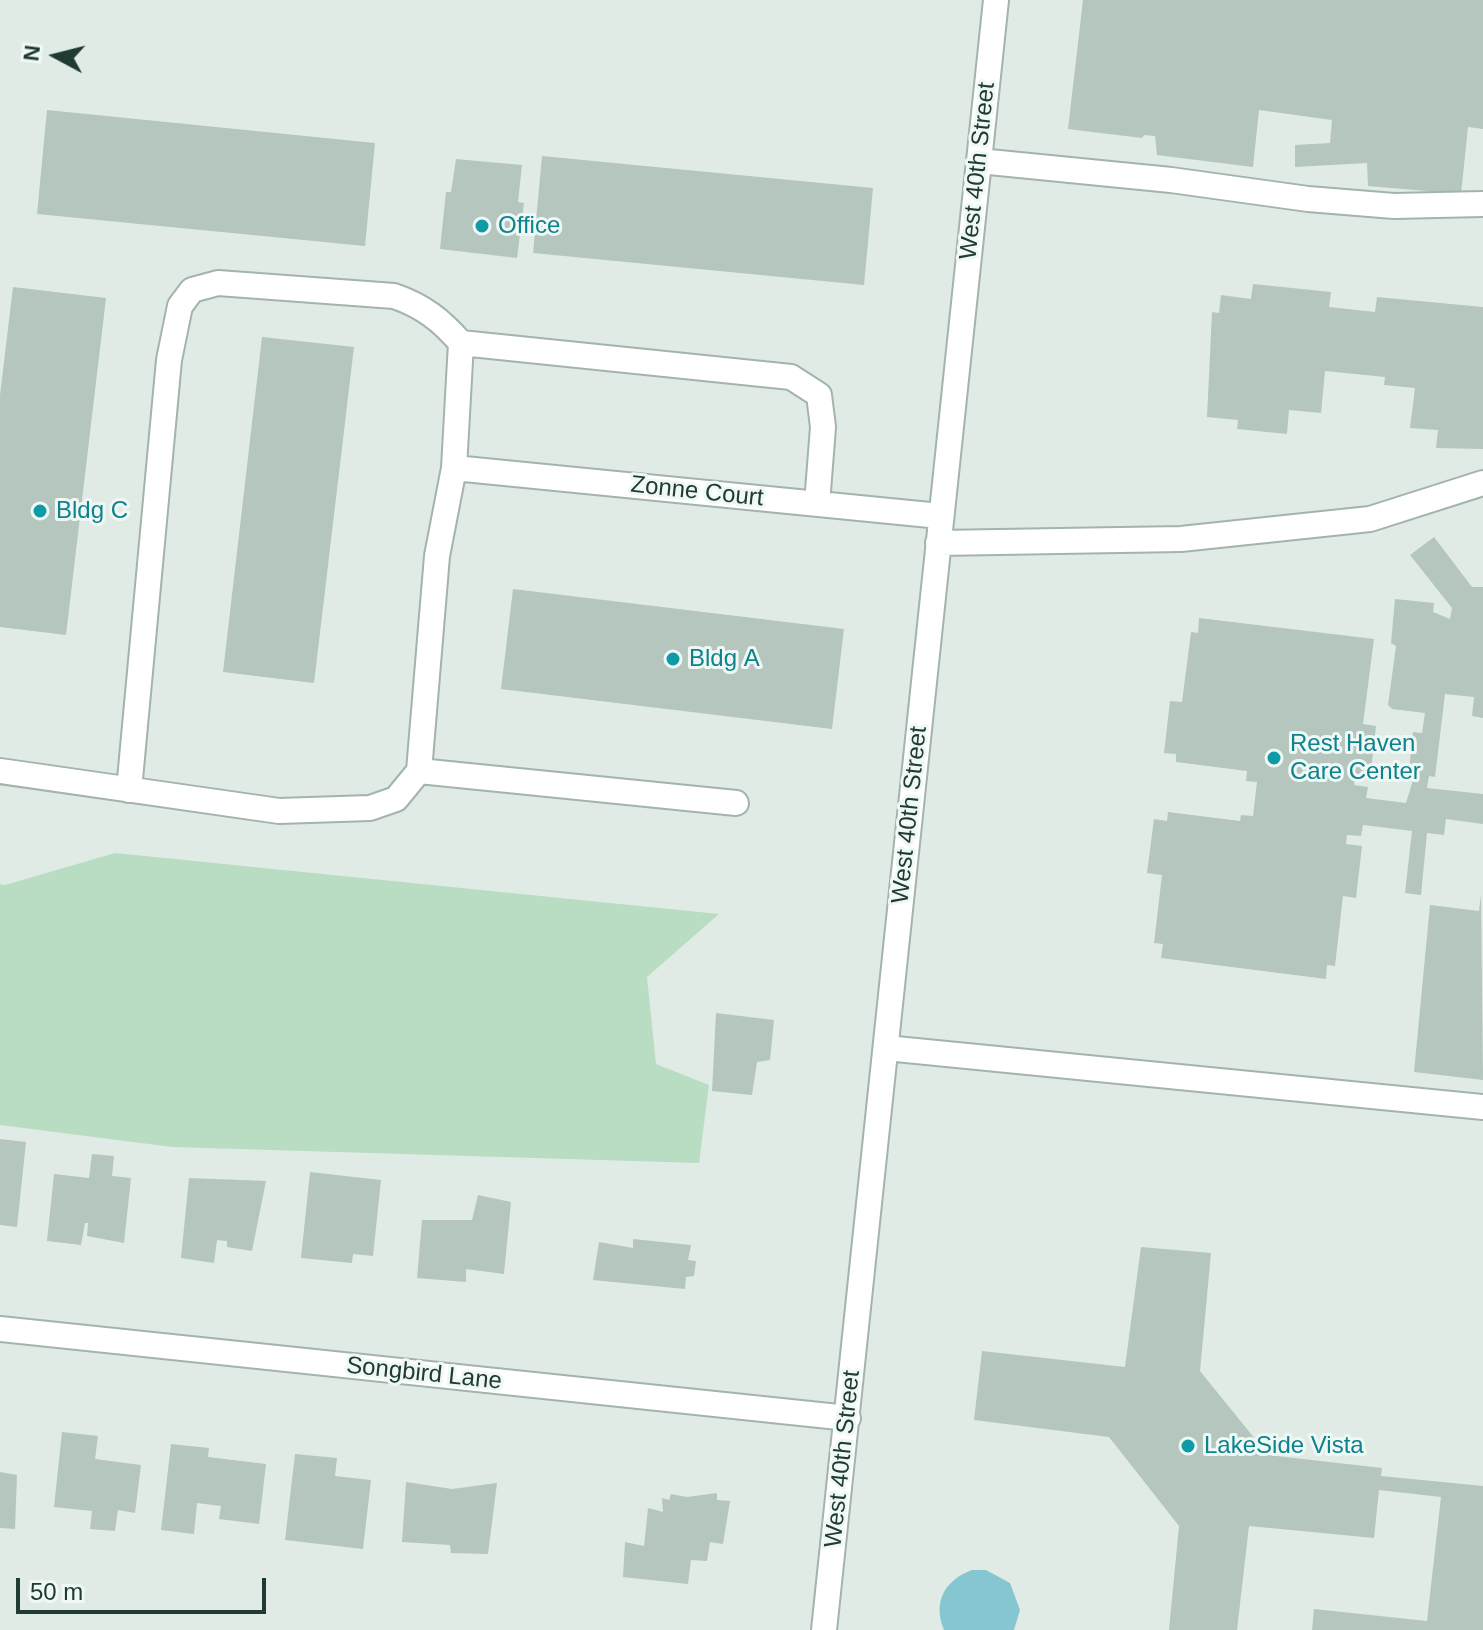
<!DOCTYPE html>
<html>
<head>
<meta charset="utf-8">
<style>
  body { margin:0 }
  #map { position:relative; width:1483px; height:1630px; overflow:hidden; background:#e0ebe6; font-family:Helvetica,sans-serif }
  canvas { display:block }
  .north { position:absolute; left:16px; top:16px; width:80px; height:80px; -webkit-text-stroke:6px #f0f8f4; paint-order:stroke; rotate:277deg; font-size:22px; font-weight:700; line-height:32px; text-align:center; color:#203b34 }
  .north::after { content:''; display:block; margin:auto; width:28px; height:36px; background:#203b34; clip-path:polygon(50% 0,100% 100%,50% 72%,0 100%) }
  .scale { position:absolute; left:16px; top:1578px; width:250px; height:36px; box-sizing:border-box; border:4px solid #203b34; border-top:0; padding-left:10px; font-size:24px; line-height:28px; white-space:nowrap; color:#203b34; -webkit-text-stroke:6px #f0f8f4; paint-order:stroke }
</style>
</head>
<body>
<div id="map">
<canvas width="1483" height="1630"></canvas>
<div class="north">N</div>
<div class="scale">50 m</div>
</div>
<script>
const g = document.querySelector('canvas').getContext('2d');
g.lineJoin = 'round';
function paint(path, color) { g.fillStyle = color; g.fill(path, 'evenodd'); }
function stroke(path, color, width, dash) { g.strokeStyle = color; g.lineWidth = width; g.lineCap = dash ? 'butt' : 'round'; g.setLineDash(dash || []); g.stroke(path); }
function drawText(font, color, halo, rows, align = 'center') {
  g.font = font + ' Helvetica,sans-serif'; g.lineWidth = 6; g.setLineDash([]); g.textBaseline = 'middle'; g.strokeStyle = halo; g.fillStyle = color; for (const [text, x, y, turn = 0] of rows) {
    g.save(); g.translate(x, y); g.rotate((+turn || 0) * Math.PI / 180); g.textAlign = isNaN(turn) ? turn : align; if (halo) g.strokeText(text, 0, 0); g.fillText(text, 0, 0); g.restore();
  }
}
paint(new Path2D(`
  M 115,853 L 719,914 L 647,977 L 656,1064 L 709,1085 L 699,1163 L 172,1147 L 0,1125 L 0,884 L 5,885 Z`), '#b8ddc2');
paint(new Path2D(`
  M 972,1570 L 986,1570 L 1010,1583 L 1020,1610 L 1014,1630 L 944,1630 C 932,1602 945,1580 972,1570 Z`), '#86c6d1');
paint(new Path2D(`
  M 1083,0 L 1483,0 L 1483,129 L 1468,127 L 1461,194 L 1368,186 L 1367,163 L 1295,167 L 1295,145 L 1330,143 L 1332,120 L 1259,110 L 1253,167 L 1157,155 L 1155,136 L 1144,135 L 1142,138 L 1068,129 Z
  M 47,110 L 375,143 L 365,246 L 37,214 Z
  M 542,156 L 873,188 L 864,285 L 533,253 Z
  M 456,159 L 522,165 L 518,202 L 524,203 L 517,258 L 440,249 L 446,192 L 451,192 Z
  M 1253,284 L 1331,292 L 1329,307 L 1375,312 L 1377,297 L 1483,307 L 1483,449 L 1436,448 L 1438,430 L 1410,428 L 1415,388 L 1384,385 L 1385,377 L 1325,371 L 1321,413 L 1289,410 L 1287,434 L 1237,429 L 1238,420 L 1207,417 L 1212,312 L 1219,313 L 1221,295 L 1251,299 Z
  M 13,287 L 106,298 L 66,635 L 0,627 L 0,395 Z
  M 262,337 L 354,347 L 314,683 L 223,672 Z
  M 1434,537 L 1472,587 L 1483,587 L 1483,718 L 1472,716 L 1474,697 L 1445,694 L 1435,777 L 1429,776 L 1427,788 L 1483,794 L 1483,824 L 1446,819 L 1444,835 L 1427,833 L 1421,895 L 1405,893 L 1412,831 L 1363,825 L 1361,836 L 1347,835 L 1346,844 L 1362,846 L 1356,898 L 1343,896 L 1335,966 L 1327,965 L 1326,979 L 1161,958 L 1163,944 L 1154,943 L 1162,875 L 1147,873 L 1154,819 L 1167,821 L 1168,812 L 1240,821 L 1241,815 L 1253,816 L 1257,782 L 1246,781 L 1247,771 L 1176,762 L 1176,754 L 1164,753 L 1170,701 L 1182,702 L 1191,632 L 1198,633 L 1199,618 L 1374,639 L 1363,724 L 1376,726 L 1370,779 L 1355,777 L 1354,785 L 1368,787 L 1366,798 L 1406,803 L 1413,780 L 1408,780 L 1413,732 L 1422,733 L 1425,713 L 1392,709 L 1388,705 L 1396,646 L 1391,643 L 1395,599 L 1434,603 L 1433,612 L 1450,619 L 1452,608 L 1410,555 Z
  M 513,589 L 844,629 L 832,729 L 501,689 Z
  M 1481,895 L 1483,1080 L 1414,1072 L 1430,905 L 1479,911 Z
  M 716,1013 L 774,1020 L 770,1060 L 757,1062 L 752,1095 L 712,1091 Z
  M 0,1139 L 26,1142 L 17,1227 L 0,1225 Z
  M 92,1154 L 114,1156 L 112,1176 L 131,1178 L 124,1243 L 87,1236 L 88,1223 L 85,1223 L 81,1245 L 47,1241 L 54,1174 L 89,1178 Z
  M 310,1172 L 381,1180 L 373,1256 L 353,1254 L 352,1263 L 301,1258 Z
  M 189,1178 L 266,1181 L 252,1251 L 227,1247 L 227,1241 L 217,1240 L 214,1263 L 181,1258 Z
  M 478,1195 L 511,1202 L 504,1274 L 466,1269 L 466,1282 L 417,1278 L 422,1220 L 472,1220 Z
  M 633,1239 L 691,1245 L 688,1260 L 696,1261 L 694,1276 L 686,1277 L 685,1289 L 593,1280 L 599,1242 L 633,1248 Z
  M 1141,1247 L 1211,1253 L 1200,1371 L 1268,1455 L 1382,1468 L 1381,1476 L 1483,1486 L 1483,1630 L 1312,1630 L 1314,1609 L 1427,1621 L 1441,1497 L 1379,1490 L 1374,1538 L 1249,1526 L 1237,1630 L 1169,1630 L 1179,1526 L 1109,1437 L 974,1420 L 982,1351 L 1125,1367 Z
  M 62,1432 L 98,1436 L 95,1459 L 141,1465 L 135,1513 L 118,1510 L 115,1531 L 90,1529 L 92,1511 L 54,1507 Z
  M 171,1444 L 209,1448 L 208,1457 L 266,1464 L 259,1524 L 219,1519 L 221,1506 L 197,1503 L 194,1534 L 161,1530 Z
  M 295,1454 L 337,1458 L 335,1476 L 371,1480 L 363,1549 L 285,1540 Z
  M 0,1472 L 17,1475 L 15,1529 L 0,1528 Z
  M 406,1482 L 452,1489 L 497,1483 L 488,1554 L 451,1553 L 450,1545 L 402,1542 Z
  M 717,1493 L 717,1500 L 730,1501 L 723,1544 L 710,1542 L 707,1561 L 691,1560 L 688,1584 L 623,1577 L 625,1542 L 644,1546 L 648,1508 L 663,1512 L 662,1498 L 669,1500 L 671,1494 L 687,1497 Z`), '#b5c6bf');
const minor = new Path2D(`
  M 979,161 L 1171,180 L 1308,199 L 1394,206 L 1483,204
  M 461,343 L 791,377 L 819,395 L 823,427 L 817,504
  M 454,468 L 940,516
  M 938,543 L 1181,539 L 1370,519 L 1483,483
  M 0,771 L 279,811 L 370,808 L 396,799 L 419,771 L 437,556 L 454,468 L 461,343 C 441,320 423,306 394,296 L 218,283 L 192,290 L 180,306 L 169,360 L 129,790
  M 419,771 L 736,803
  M 886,1048 L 1483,1107
  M 0,1329 L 848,1418
  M 824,1630 L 996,0`);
stroke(minor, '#a3b3ad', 28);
stroke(minor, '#fff', 24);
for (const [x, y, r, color] of [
  [482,226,8,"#0f9aa8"],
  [40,511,8,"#0f9aa8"],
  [673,659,8,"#0f9aa8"],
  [1274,758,8,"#0f9aa8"],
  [1188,1446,8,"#0f9aa8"]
]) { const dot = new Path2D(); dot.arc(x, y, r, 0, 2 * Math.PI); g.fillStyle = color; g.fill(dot); stroke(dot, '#f0f8f4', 3); }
drawText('24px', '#203b34', '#f0f8f4', [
  ["West 40th Street",978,171,-84],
  ["Zonne Court",697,492,6],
  ["West 40th Street",910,815,-84],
  ["Songbird Lane",424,1374,6],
  ["West 40th Street",843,1459,-84]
]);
drawText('24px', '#0d838f', '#f0f8f4', [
  ["Office",498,226],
  ["Bldg C",56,511],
  ["Bldg A",689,659],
  ["Rest Haven",1290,744],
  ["Care Center",1290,772],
  ["LakeSide Vista",1204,1446]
], 'left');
</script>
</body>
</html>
